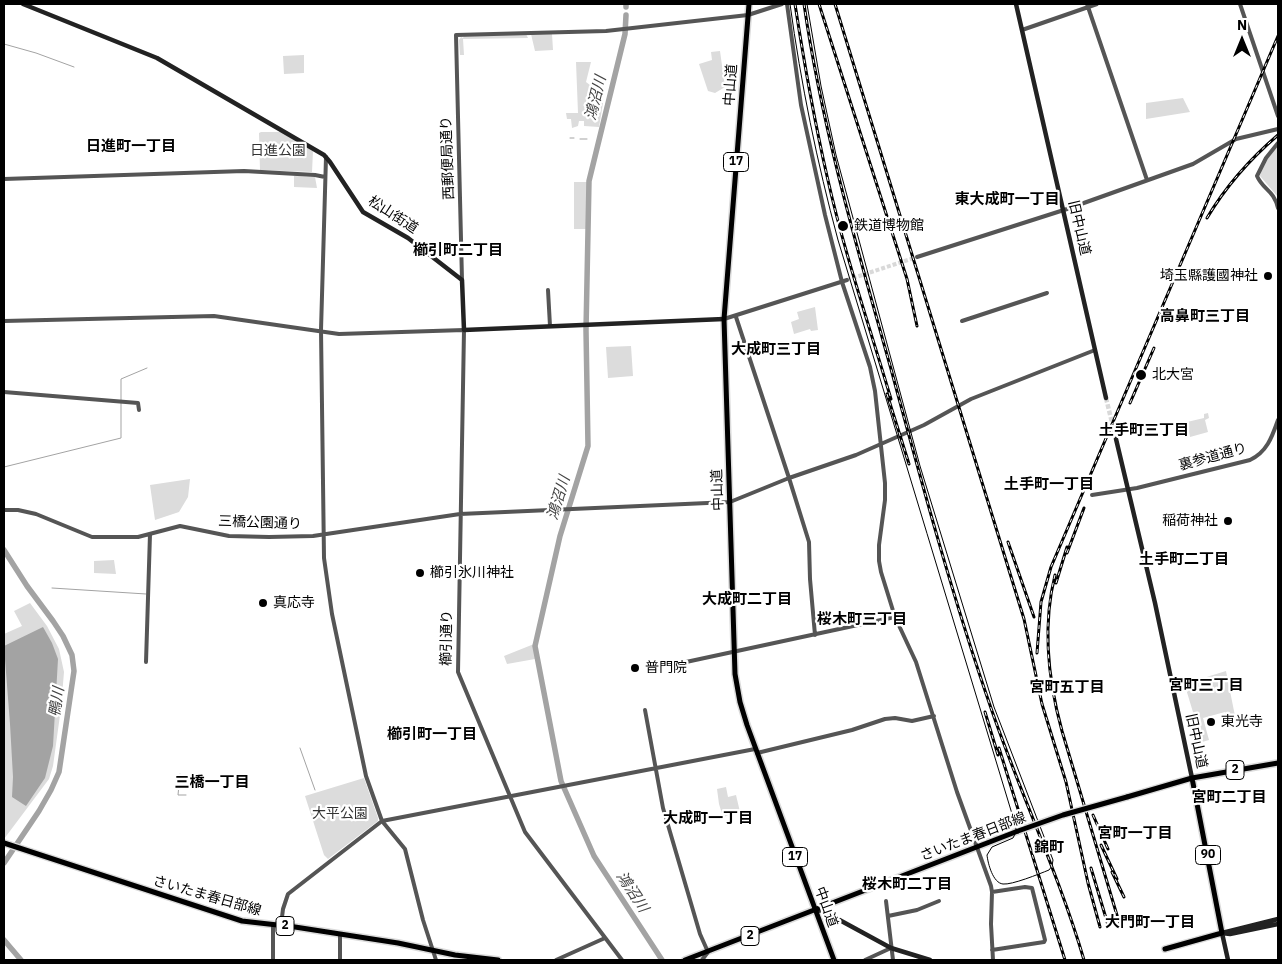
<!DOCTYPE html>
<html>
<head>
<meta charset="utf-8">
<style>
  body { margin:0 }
  #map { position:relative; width:1282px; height:964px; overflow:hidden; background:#fff; font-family:"IBM Plex Sans",sans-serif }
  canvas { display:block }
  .frame { position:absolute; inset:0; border:5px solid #000; pointer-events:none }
  .north { position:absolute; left:1217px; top:15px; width:50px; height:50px; -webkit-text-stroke:4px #fff; paint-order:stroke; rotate:0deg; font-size:14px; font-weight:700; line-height:20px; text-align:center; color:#000 }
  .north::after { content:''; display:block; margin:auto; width:18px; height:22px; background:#000; clip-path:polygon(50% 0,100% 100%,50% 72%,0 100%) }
</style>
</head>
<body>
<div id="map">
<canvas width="1282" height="964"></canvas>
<div class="frame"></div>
<div class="north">N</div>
</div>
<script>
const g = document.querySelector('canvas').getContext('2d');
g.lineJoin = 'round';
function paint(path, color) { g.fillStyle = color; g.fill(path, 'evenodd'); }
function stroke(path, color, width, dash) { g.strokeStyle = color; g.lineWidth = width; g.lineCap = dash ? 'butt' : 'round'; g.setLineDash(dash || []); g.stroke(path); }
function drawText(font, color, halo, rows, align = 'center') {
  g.font = font + ' "IBM Plex Sans","Noto Sans JP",sans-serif'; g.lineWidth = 4.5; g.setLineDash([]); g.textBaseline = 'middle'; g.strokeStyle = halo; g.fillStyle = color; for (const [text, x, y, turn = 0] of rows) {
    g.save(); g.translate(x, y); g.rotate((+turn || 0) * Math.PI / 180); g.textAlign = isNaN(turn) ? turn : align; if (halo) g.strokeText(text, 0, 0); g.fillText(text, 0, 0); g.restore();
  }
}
paint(new Path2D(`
  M 526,34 L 528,38 L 463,39 L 464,55 L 460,55 L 459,40 L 461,37 L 463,38 L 464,36 Z
  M 531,34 L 552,34 L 553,50 L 535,51 Z
  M 720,51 L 725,87 L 715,93 L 708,91 L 699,64 L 712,60 L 711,52 Z
  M 304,55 L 304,73 L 284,74 L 283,56 Z
  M 576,62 L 591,62 L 586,82 L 590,85 L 595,86 L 599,102 L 603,103 L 599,127 L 584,126 L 584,121 L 579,121 L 578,126 L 572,128 L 571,119 L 567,119 L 566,113 L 578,113 Z
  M 1183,98 L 1190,112 L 1146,119 L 1146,103 Z
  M 261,132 L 282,132 L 313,151 L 312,172 L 260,170 L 259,133 Z
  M 1278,146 L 1278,197 L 1260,176 C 1261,165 1271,154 1278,146 Z
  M 294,176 L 315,177 L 317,188 L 294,187 Z
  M 574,182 L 587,182 L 586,229 L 574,229 Z
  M 815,307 L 818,330 L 811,331 L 810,329 L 794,334 L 791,322 L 799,319 L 797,312 Z
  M 631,346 L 633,376 L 608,378 L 606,347 Z
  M 1208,413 L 1209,418 L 1205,420 L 1208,432 L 1190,437 L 1187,422 L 1204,418 L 1204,414 Z
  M 190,479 L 188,497 L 179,512 L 155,520 L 150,485 Z
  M 114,560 L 116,574 L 94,573 L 94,561 Z
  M 30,603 L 47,626 L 59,649 L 64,672 L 61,708 L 53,766 L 49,779 L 4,839 L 4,634 L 22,626 L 14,611 Z
  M 534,644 L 535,659 L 507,664 L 504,656 Z
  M 1226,671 L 1236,721 L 1230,723 L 1225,712 L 1203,718 L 1209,740 L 1202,742 L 1186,689 L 1188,688 L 1187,683 Z
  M 364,778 L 378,818 L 378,821 L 328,859 L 324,855 L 305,796 Z
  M 726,787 L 728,797 L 736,795 L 740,812 L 723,817 L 719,804 L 717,789 Z`), '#dcdcdc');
paint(new Path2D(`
  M 43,627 L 52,643 L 58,659 L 53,746 L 45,778 L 26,806 L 12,797 L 13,777 L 10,724 L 4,646 Z`), '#a3a3a3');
stroke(new Path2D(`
  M 4,44 L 36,53 L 74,67
  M 570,138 L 574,138
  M 580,139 L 587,139
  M 4,467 L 121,438 L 121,379 L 147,368
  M 52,588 L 146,594
  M 300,748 L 315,790
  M 180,774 L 178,795 L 186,795`), '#a3a3a3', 1);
stroke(new Path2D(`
  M 626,4 L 626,7
  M 626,15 L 625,34 L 589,181 L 586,330 L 588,446 L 560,536 L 535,646 L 561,781 L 594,856 L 662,960
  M 4,550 L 27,586 L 53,621 L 63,636 L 72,655 L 74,671 L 59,772 L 51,790 L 39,811 L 4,863
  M 4,940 L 21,960`), '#a3a3a3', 5.5);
stroke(new Path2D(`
  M 847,280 L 917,257`), '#d9d9d9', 4, [4, 2]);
stroke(new Path2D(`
  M 1106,398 L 1116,439`), '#d9d9d9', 4.5, [4.5, 2]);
const primary = new Path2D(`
  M 1127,797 L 1192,778 L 1278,763
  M 4,843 L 242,921 L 295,927 L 398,943 L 455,955 L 498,960
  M 1165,949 L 1222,933 L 1192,778
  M 685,960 L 1018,831`);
const trunk = new Path2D(`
  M 749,4 L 724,319 L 735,674 L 740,702 L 747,725 L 834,960`);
stroke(primary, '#dbdbdb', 8);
stroke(trunk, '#dbdbdb', 8);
stroke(new Path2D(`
  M 787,4 L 801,105 L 825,215 L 842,282 L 870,367 L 875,391 L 885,483 L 885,500 L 879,545 L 879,561 L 881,572 L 895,617 L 916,662 L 957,792 L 991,886 L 992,892 L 991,924 L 993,960
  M 1087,4 L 1147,180
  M 1240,4 L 1278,116
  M 1022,30 L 1097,4
  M 1278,143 L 1266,158 L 1257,176 C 1263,190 1274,190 1278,208
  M 326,157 L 321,330 L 324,558 L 332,614 L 366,776 L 382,821 L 405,849 L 423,920 L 436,960
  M 4,179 L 244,171 L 315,175 L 325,177
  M 917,257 L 1067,209 L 1193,164 L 1236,139 L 1278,129
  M 462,280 L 456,35 L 606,31 L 748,15 L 782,4
  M 548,290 L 550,326
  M 736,317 L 789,478 L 809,542 L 810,579 L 815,635
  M 724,319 L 847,280
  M 4,321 L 214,316 L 339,334 L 464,330 L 458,672 L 525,832 L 622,960
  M 962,321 L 1047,293
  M 4,392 L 138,403 L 139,410
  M 1092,495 L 1137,488 L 1250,460 C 1267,452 1272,437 1278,420
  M 4,510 L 18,510 L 36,514 L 92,537 L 138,537 L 180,526 L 229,536 L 269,537 L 313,536 L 460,514 L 730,502 L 789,478 L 856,455 L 924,425 L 971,399 L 1095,350
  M 146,662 L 150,534
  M 686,662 L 895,617
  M 645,710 L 663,808 L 700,934 L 708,952 L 702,960
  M 757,753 L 852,730 L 885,719 L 895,718 L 912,721 L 934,716
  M 992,892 L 1025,887 L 1032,888 L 1045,940 L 1044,942 L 992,950
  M 886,901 L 893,960
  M 888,916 L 917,910 L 939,901
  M 281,925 L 283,909 L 288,894 L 382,821 L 755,749
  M 273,960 L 273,924
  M 340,960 L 340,934
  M 556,960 L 605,938
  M 865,960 L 891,948`), '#555', 4);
stroke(new Path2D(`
  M 23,4 L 157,58 L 324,155 L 330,162 L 363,212 L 408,238 L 462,280 L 464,330 L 724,319
  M 1016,4 L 1106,398
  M 1116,439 L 1155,603 L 1192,778
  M 815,910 L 823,911 L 891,948 L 930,960
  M 1222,933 L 1278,919
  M 1222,933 L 1230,934 L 1278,924
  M 1222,933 L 1228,960`), '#222', 4.5);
stroke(primary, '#000', 5);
stroke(trunk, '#000', 5);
stroke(new Path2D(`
  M 790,4 C 801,84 817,162 838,240 L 1016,827 L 1016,832 L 1013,838 L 992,847 L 987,855 C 988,864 993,883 1003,884 C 1012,885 1039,874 1049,870 L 1052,866 L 1053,860 L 994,707 L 920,466 L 836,155 L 821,86 L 807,4`), '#000', 1);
const rail = new Path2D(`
  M 795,4 C 804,62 814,119 827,176 C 844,252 869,325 891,399
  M 804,4 C 822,128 857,248 891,369 C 922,484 953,599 992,711 C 1021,795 1059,875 1084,960
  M 819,4 L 907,279 L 917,326
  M 835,4 L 1024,619 L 1042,704 L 1066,782 L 1088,883 L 1100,927
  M 1207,218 C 1226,186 1250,159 1278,135
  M 887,394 L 909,464
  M 1130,403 L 1154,348
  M 1008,542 L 1034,617
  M 1067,553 L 1084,508
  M 1055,575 C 1042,627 1048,680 1062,731 L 1119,922
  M 1056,583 L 1067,547
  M 1037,653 L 1041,602 L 1051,567 L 1278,36
  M 985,712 L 998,755
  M 999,748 L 1065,960
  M 1093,815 L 1108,849
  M 1101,845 L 1117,879
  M 1091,868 L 1108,925
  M 1112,872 L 1124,897`);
stroke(rail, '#000', 3);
stroke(rail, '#fff', 1, [4]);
const primaryBridge = new Path2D(`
  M 1018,831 L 1063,815 L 1127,797`);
stroke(primaryBridge, '#dbdbdb', 8, []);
stroke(primaryBridge, '#000', 5);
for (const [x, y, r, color] of [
  [843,226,6,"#000"],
  [1268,276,5,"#000"],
  [1141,375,6,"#000"],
  [1228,521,5,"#000"],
  [420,573,5,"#000"],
  [263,603,5,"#000"],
  [635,668,5,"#000"],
  [1211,722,5,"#000"]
]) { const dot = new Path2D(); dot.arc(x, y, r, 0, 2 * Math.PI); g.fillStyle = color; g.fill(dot); stroke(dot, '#fff', 2); }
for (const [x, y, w] of [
  [736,162,25],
  [1235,770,18],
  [1208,855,25],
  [795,857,25],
  [285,926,18],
  [750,936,18]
]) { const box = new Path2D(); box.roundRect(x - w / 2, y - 9.5, w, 19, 4); g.fillStyle = '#fff'; g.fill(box); stroke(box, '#000', 1); }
drawText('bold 12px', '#000', null, [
  ["17",736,162],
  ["2",1235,770],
  ["90",1208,855],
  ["17",795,857],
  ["2",285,926],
  ["2",750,936]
]);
drawText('14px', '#000', '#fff', [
  ["中山道",731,85,-86],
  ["西郵便局通り",448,158,-92],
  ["松山街道",393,215,33],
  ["旧中山道",1079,228,77],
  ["裏参道通り",1213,457,-15],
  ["中山道",718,490,-92],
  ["三橋公園通り",260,523,2],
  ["櫛引通り",447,638,-89],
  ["旧中山道",1196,741,78],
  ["さいたま春日部線",973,837,-21],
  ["さいたま春日部線",207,896,16],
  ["中山道",826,907,70]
]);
drawText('14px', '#333', '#fff', [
  ["日進公園",278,151],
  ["大平公園",340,814]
]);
drawText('14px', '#000', '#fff', [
  ["鉄道博物館",854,226],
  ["埼玉縣護國神社",1258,276,"right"],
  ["北大宮",1152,375],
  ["稲荷神社",1218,521,"right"],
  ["櫛引氷川神社",430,573],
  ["真応寺",273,603],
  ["普門院",645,668],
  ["東光寺",1221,722]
], 'left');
drawText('italic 15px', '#444', '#fff', [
  ["鴻沼川",596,98,-76],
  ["鴻沼川",559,498,-73],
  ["鴨川",57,702,-81],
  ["鴻沼川",632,892,57]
]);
drawText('bold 15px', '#000', '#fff', [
  ["日進町一丁目",131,147],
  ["東大成町一丁目",1007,200],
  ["櫛引町二丁目",458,251],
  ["高鼻町三丁目",1205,317],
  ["大成町三丁目",776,350],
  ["土手町三丁目",1144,431],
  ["土手町一丁目",1049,485],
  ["土手町二丁目",1184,560],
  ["大成町二丁目",747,600],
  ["桜木町三丁目",862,620],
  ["宮町三丁目",1206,686],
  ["宮町五丁目",1067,688],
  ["櫛引町一丁目",432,735],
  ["三橋一丁目",212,783],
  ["宮町二丁目",1229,798],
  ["大成町一丁目",708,819],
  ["宮町一丁目",1135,834],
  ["錦町",1049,848],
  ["桜木町二丁目",907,885],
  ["大門町一丁目",1150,923]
]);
</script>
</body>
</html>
